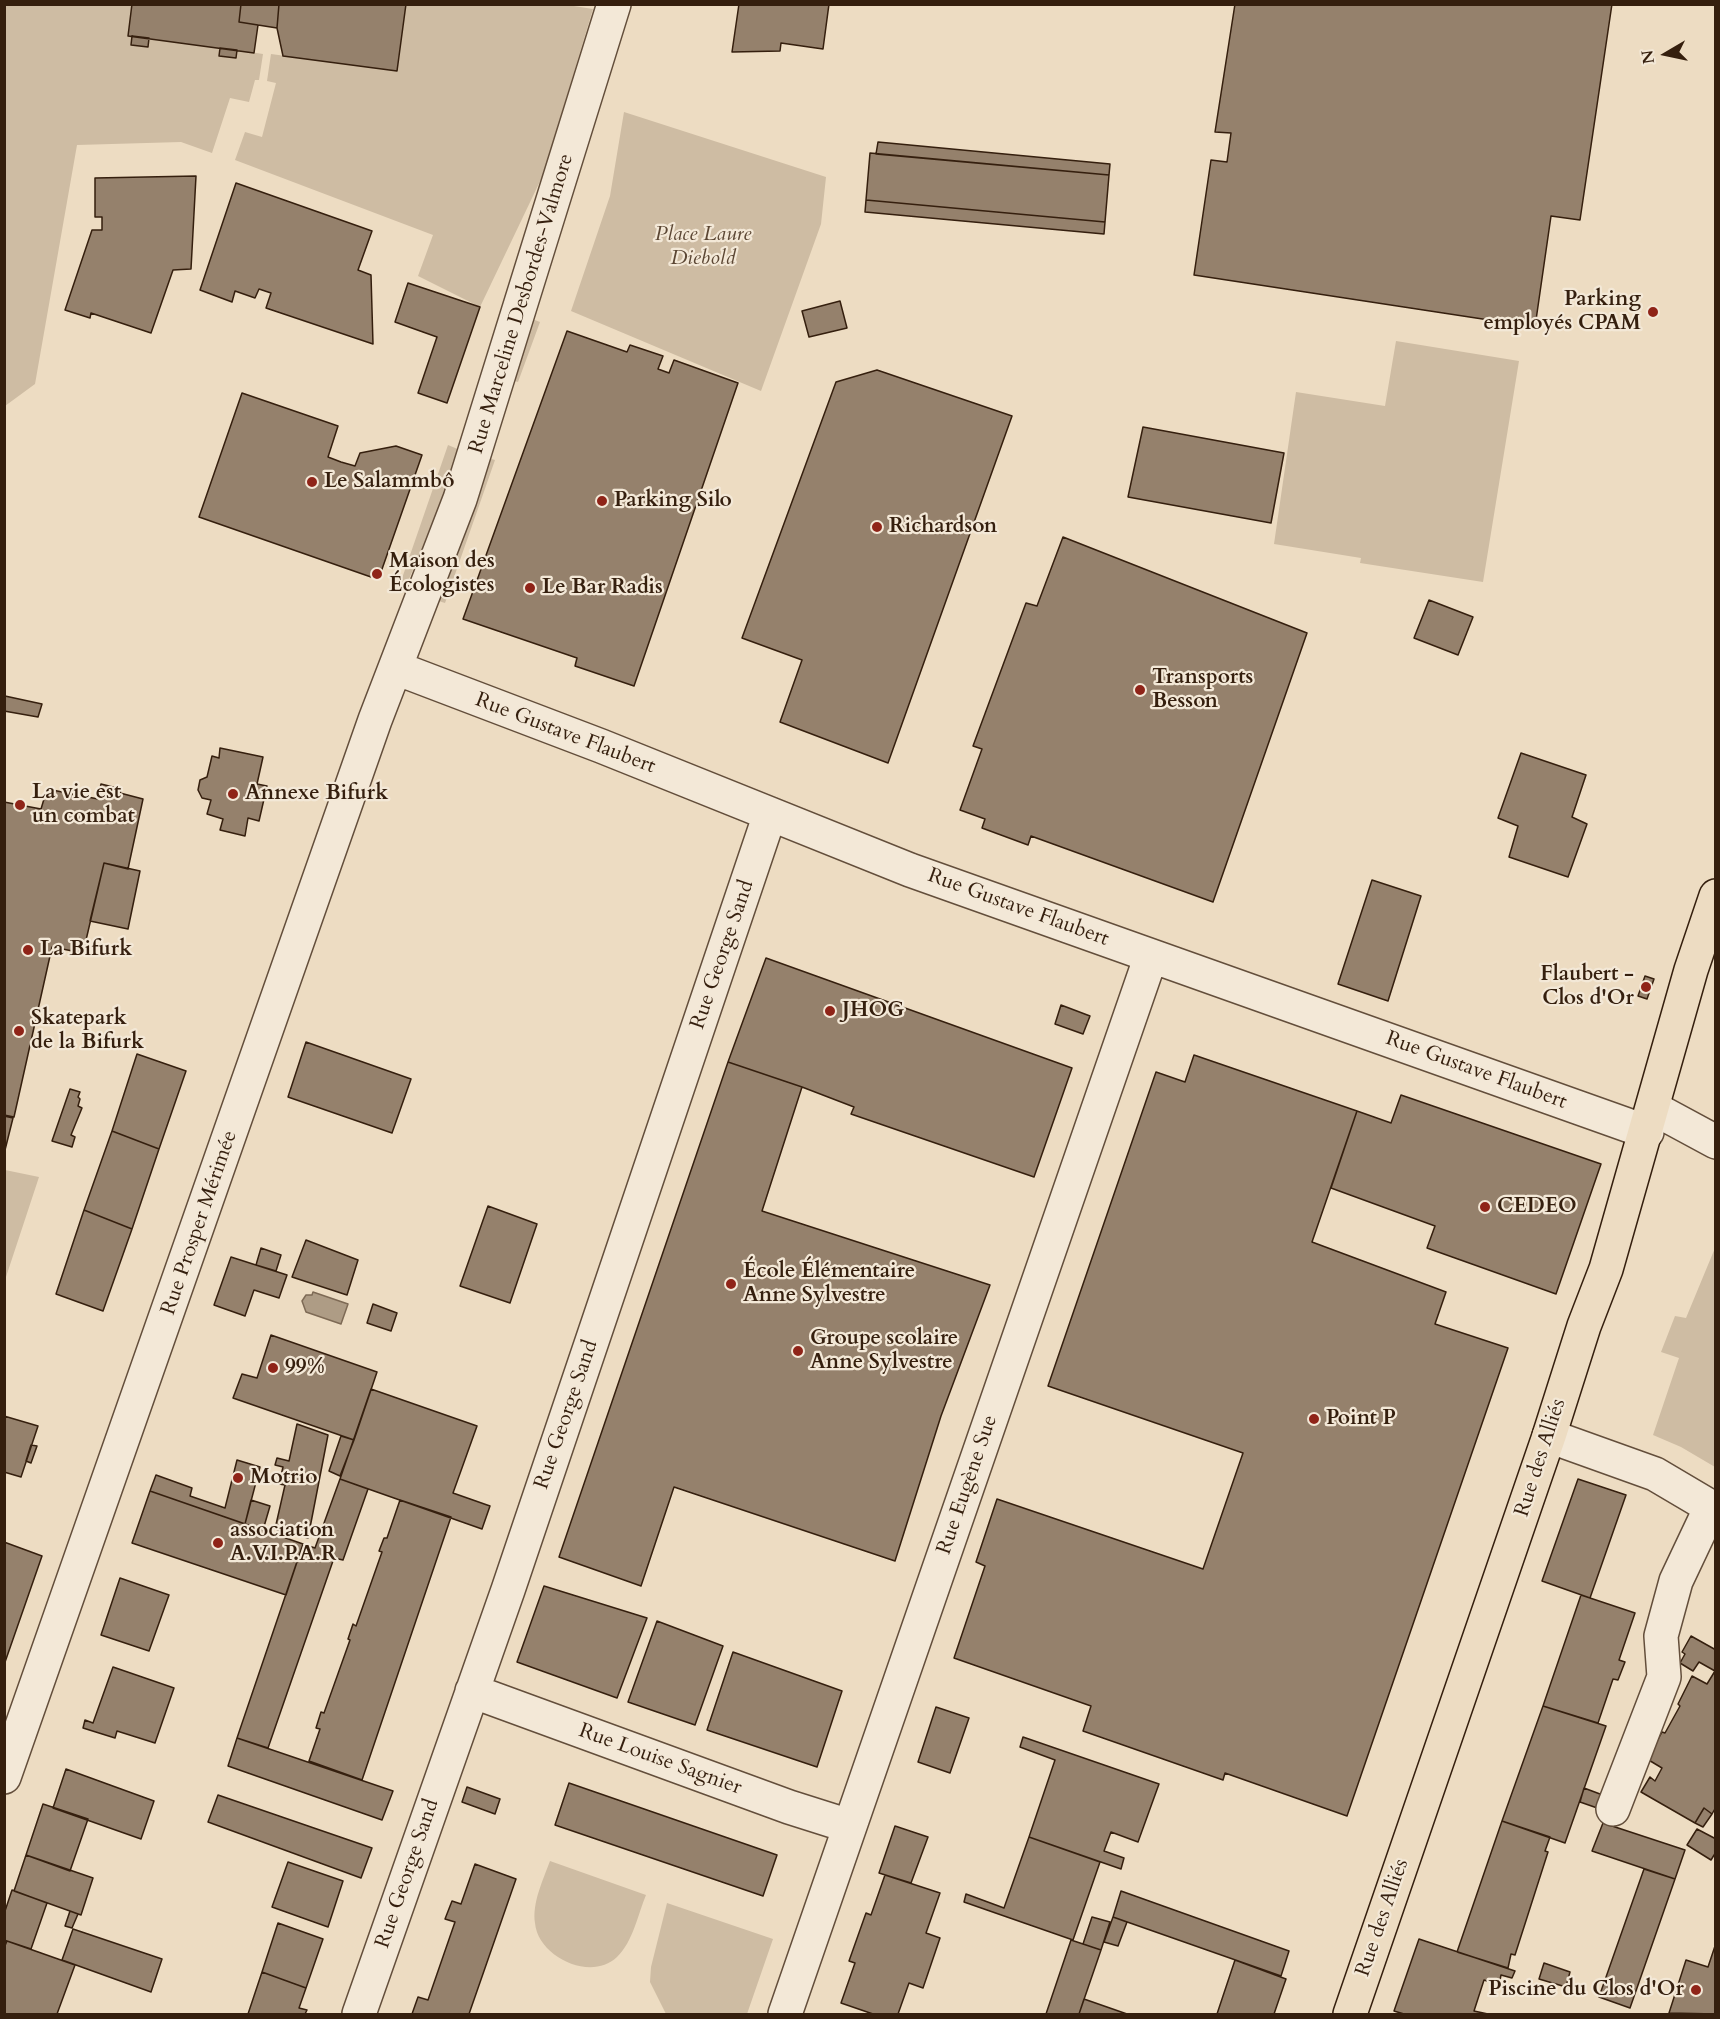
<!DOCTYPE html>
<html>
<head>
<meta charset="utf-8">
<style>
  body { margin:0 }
  #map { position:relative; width:1720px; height:2019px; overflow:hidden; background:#eddcc2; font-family:Cardo,serif }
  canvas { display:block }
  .frame { position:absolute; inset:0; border:6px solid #351f0e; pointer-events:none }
  .north { position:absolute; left:1636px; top:24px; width:60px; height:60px; -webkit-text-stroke:4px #f3e8d7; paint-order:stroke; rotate:261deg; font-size:16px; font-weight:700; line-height:24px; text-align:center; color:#351f0e }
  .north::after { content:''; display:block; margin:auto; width:21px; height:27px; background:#351f0e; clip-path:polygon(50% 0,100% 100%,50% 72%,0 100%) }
</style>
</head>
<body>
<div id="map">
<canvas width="1720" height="2019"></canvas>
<div class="frame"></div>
<div class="north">N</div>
</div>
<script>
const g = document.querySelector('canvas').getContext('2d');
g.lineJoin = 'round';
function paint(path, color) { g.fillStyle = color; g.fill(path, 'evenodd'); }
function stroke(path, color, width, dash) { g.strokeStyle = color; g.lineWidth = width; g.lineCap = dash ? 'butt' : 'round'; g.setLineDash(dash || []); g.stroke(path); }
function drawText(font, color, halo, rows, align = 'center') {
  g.font = font + ' Cardo,serif'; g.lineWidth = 4.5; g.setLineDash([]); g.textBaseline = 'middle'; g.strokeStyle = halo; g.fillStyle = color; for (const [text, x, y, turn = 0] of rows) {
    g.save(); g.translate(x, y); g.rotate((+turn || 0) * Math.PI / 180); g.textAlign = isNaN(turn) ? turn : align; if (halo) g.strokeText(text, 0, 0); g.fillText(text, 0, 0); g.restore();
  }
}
paint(new Path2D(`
  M 561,4 L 593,9 L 543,175 L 480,307 L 418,276 L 433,235 L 235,160 L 245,132 L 262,137 L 276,83 L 267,81 L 271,54 L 397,71 L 406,5 Z
  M 5,5 L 132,5 L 131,45 L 147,47 L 149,38 L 220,48 L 219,56 L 235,58 L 237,50 L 263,54 L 259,80 L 255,80 L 249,102 L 230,98 L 212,153 L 181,142 L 77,145 L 35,384 L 5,406 Z
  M 624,112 L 826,177 L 821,224 L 761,391 L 571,311 L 610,196 Z
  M 532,319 L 540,322 L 518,382 L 511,380 Z
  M 1396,341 L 1519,361 L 1483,582 L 1360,563 L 1361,558 L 1274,544 L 1296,392 L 1385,406 Z
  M 448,445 L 460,450 L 447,492 L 405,588 L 399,587 Z
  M 485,457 L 495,460 L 445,603 L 429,598 Z
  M 5,1170 L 39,1177 L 5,1280 L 4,1170 Z
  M 1715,1248 L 1716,1467 L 1715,1467 L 1681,1447 L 1653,1435 L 1679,1358 L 1661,1352 L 1675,1316 L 1686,1318 Z
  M 550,1861 L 646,1895 C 638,1914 633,1942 617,1957 C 591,1982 538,1957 535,1923 C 532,1903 543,1880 550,1861 Z
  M 667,1903 L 773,1939 L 747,2014 L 666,2014 L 650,1982 L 651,1967 Z`), '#cebca3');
const water = new Path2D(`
  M 313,1292 L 348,1304 L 341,1324 L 306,1312 L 302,1301 L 306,1295 L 312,1295 Z`);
paint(water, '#ae9c85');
stroke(water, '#7e6a55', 1.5);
const building = new Path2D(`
  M 132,4 L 241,4 L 239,22 L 258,25 L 254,53 L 128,36 Z
  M 241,4 L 279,4 L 277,28 L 239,22 Z
  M 279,4 L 406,4 L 397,71 L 283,56 L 277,28 Z
  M 739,4 L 829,4 L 823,49 L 781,43 L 780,51 L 732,52 Z
  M 1235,4 L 1612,4 L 1580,220 L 1551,216 L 1535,327 L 1194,275 L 1211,160 L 1227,162 L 1231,133 L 1215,132 Z
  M 132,36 L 149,38 L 148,47 L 131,45 Z
  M 220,48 L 237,50 L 236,58 L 219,56 Z
  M 878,142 L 1110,164 L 1109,175 L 876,154 Z
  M 870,153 L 1109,175 L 1105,222 L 866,200 Z
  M 196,176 L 191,269 L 173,270 L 151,333 L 91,313 L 90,318 L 65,310 L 92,230 L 102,230 L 102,217 L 95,217 L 95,178 Z
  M 236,183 L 372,231 L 358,270 L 371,275 L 373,344 L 266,308 L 271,293 L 259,289 L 255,298 L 235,291 L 232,302 L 200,290 Z
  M 866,200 L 1105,222 L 1104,234 L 865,212 Z
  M 408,283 L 480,307 L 447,403 L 418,393 L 437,337 L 395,322 Z
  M 840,301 L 847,328 L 809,337 L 802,311 Z
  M 567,331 L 627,352 L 630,345 L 663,356 L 658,369 L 669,373 L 674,360 L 738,383 L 634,686 L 575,666 L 577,658 L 463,619 Z
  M 877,370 L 1012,416 L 888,763 L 780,722 L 802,660 L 742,638 L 836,382 Z
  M 242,393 L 338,426 L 328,457 L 341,462 L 355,466 L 360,453 L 396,446 L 422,455 L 381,572 L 371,577 L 199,517 Z
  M 1143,427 L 1284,453 L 1271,523 L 1128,497 Z
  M 1063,537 L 1307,633 L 1213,902 L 1031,836 L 1028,845 L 982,828 L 985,819 L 960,810 L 982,749 L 973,746 L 1026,603 L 1037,606 Z
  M 1429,600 L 1473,617 L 1458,655 L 1414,638 Z
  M 5,696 L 42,704 L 38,717 L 4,711 Z
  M 220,748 L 263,757 L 257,784 L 267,786 L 259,821 L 248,818 L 245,836 L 220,830 L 223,819 L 207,814 L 211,800 L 202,798 L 198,790 L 200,780 L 207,777 L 212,756 L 219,758 Z
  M 1521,753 L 1586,775 L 1572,817 L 1587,824 L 1568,877 L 1509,857 L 1518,826 L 1498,818 Z
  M 101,784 L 121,789 L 120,793 L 143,799 L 128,869 L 104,863 L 83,953 L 52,947 L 14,1117 L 4,1115 L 4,802 L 41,809 L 47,789 L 98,799 Z
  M 104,863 L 140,871 L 128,929 L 90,921 Z
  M 1372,880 L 1421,896 L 1388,1001 L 1338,984 Z
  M 766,958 L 1072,1068 L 1034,1177 L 851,1114 L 854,1107 L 802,1087 L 728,1062 Z
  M 1645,976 L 1654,979 L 1647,999 L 1638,996 Z
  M 1061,1005 L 1090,1016 L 1083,1034 L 1055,1024 Z
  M 306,1042 L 411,1079 L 392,1133 L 288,1097 Z
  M 137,1054 L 186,1071 L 159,1149 L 112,1131 Z
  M 1194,1055 L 1357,1111 L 1312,1242 L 1446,1292 L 1435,1324 L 1508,1348 L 1347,1816 L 1225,1773 L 1223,1780 L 1083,1731 L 1091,1706 L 954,1658 L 985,1566 L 976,1562 L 997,1499 L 1203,1569 L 1243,1453 L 1048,1386 L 1156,1072 L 1185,1082 Z
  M 728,1062 L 802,1087 L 762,1211 L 990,1285 L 941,1416 L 895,1561 L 674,1487 L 641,1586 L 559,1557 Z
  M 70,1089 L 80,1092 L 78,1097 L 80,1099 L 78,1106 L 82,1108 L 71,1135 L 75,1137 L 72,1147 L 52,1141 Z
  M 1401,1095 L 1601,1164 L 1556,1294 L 1427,1248 L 1435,1226 L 1331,1188 L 1357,1111 L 1391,1123 Z
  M 4,1116 L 13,1118 L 5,1150 L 4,1150 Z
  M 112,1131 L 159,1149 L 132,1229 L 84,1210 Z
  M 488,1206 L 537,1224 L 510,1303 L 460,1286 Z
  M 84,1210 L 132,1229 L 103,1311 L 56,1294 Z
  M 306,1240 L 358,1260 L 347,1295 L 292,1277 Z
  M 261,1248 L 281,1255 L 276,1271 L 256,1265 Z
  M 231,1257 L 287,1275 L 279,1298 L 254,1290 L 245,1316 L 214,1305 Z
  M 373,1304 L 397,1313 L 391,1331 L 367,1323 Z
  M 271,1335 L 377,1372 L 354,1440 L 233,1398 L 242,1374 L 257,1378 Z
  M 371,1389 L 477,1426 L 453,1493 L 490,1506 L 482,1529 L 340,1479 Z
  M 4,1416 L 38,1426 L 21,1477 L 4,1472 Z
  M 297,1424 L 328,1435 L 308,1538 L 275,1529 L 285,1485 L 279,1484 L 283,1467 L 275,1465 L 277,1458 L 289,1461 Z
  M 341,1436 L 354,1440 L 340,1476 L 329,1471 Z
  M 31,1445 L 37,1446 L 31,1463 L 26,1461 Z
  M 237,1460 L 260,1467 L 245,1524 L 150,1491 L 156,1475 L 192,1488 L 190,1496 L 225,1508 Z
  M 340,1479 L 368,1489 L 343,1560 L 334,1558 L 268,1748 L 237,1738 L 303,1544 L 315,1548 Z
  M 1578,1479 L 1626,1495 L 1590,1598 L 1542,1581 Z
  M 150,1491 L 303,1544 L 286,1595 L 132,1543 Z
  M 251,1500 L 270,1506 L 263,1530 L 245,1524 Z
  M 400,1500 L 451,1517 L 362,1780 L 309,1761 L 320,1729 L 316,1728 L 321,1712 L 324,1713 L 350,1640 L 348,1639 L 353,1624 L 356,1626 L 382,1552 L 379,1551 L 384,1538 L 387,1538 Z
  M 4,1542 L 42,1556 L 4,1665 Z
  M 120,1578 L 169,1595 L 149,1651 L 101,1635 Z
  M 544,1586 L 647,1618 L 617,1698 L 517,1662 Z
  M 1581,1595 L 1635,1613 L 1619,1660 L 1625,1662 L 1618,1680 L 1613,1679 L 1598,1723 L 1543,1706 Z
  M 657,1621 L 723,1646 L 695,1725 L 628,1702 Z
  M 1691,1636 L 1716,1650 L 1716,1807 L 1712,1814 L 1704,1808 L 1695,1823 L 1641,1792 L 1650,1777 L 1655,1781 L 1662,1768 L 1647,1759 L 1662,1732 L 1665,1733 L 1680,1706 L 1678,1704 L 1692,1676 L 1707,1684 L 1715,1671 L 1699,1662 L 1693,1671 L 1680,1663 L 1685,1654 L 1682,1652 Z
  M 733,1652 L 842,1691 L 817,1767 L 707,1730 Z
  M 113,1667 L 174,1688 L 155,1743 L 117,1731 L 115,1738 L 83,1728 L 85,1720 L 93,1723 Z
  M 1543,1706 L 1606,1726 L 1565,1843 L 1502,1821 Z
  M 936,1707 L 969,1718 L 950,1773 L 918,1762 Z
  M 1023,1737 L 1159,1784 L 1138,1842 L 1111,1832 L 1104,1851 L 1124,1858 L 1121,1869 L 1029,1837 L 1055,1760 L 1020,1747 Z
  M 237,1738 L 393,1791 L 382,1820 L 228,1766 Z
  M 66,1769 L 154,1801 L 141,1839 L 53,1808 Z
  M 569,1783 L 777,1855 L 763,1896 L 555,1825 Z
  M 467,1787 L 500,1799 L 495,1814 L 462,1802 Z
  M 1584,1788 L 1608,1797 L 1603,1810 L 1580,1802 Z
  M 218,1795 L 372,1848 L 361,1878 L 208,1822 Z
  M 43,1804 L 88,1819 L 70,1871 L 26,1855 Z
  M 1704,1808 L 1712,1814 L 1703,1827 L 1695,1823 Z
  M 1502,1821 L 1550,1837 L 1545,1851 L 1548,1852 L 1515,1955 L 1511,1954 L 1508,1968 L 1457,1952 Z
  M 1603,1823 L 1685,1850 L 1675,1879 L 1592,1851 Z
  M 895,1826 L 928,1837 L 911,1883 L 879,1873 Z
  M 1697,1829 L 1716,1839 L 1716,1852 L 1711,1860 L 1687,1845 Z
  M 1029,1837 L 1100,1862 L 1073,1940 L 964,1902 L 966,1894 L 1004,1908 Z
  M 26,1855 L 93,1878 L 81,1915 L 14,1891 Z
  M 288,1862 L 343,1881 L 328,1927 L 272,1907 Z
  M 475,1864 L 516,1879 L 469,2014 L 412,2014 L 418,1997 L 428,2000 L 455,1922 L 445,1919 L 452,1901 L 461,1904 Z
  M 1644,1869 L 1675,1879 L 1630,2008 L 1599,1997 Z
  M 885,1875 L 940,1893 L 926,1933 L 940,1938 L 923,1988 L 909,1983 L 898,2014 L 873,2014 L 841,2003 L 855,1963 L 849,1961 L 866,1913 L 871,1915 Z
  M 12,1890 L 47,1903 L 31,1949 L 4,1940 L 4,1914 Z
  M 1121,1891 L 1289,1951 L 1281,1976 L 1113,1917 Z
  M 70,1911 L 78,1914 L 72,1928 L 65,1926 Z
  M 1092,1917 L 1110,1922 L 1101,1950 L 1083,1944 Z
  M 1113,1917 L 1127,1922 L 1118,1946 L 1104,1942 Z
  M 278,1923 L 323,1939 L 306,1988 L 262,1972 Z
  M 73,1929 L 162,1959 L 151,1992 L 62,1960 Z
  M 1419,1939 L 1515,1971 L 1512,1978 L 1501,1975 L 1499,1985 L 1484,1980 L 1474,2011 L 1488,2014 L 1404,2014 L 1394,2011 Z
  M 1071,1940 L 1101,1950 L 1079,2014 L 1046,2014 Z
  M 7,1941 L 75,1965 L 57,2014 L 4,2014 L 4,1948 Z
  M 1716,1943 L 1716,2014 L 1669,2013 L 1686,1960 L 1708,1967 Z
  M 1235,1960 L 1286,1979 L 1274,2014 L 1217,2014 Z
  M 1544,1963 L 1570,1972 L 1566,1987 L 1539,1979 Z
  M 262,1972 L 306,1988 L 299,2008 L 307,2010 L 305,2014 L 248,2014 Z
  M 1084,1999 L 1127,2014 L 1079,2014 Z`);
paint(building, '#95816c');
stroke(building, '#351f0e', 1.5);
const minor = new Path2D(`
  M 396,668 L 601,746 L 910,870 L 1647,1132
  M 1653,1108 L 1716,1142
  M 1549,1436 L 1655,1474 L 1716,1510
  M 472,1691 L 789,1807 L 849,1826
  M 4,1777 L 375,720 L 460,499 L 614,4
  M 1613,1809 L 1664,1677 L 1661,1636 L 1676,1581 L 1711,1507
  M 359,2014 L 508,1590 L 770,814
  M 785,2014 L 1151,956`);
const major = new Path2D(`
  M 1350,2014 L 1549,1436 L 1584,1326 L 1606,1269 L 1691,970 L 1716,896`);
stroke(minor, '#634e3b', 36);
stroke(major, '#351f0e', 36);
stroke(minor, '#f3e8d7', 33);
stroke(major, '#eddcc2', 33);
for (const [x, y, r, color] of [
  [1653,312,6,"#8f2418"],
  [312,482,6,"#8f2418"],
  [602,501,6,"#8f2418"],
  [877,527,6,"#8f2418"],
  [377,574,6,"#8f2418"],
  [530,588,6,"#8f2418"],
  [1140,690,6,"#8f2418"],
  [233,794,6,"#8f2418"],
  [20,805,6,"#8f2418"],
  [28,950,6,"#8f2418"],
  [1646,987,6,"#8f2418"],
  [830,1011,6,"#8f2418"],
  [19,1031,6,"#8f2418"],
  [1485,1207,6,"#8f2418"],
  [731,1284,6,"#8f2418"],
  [798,1351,6,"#8f2418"],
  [273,1368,6,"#8f2418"],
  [1314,1419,6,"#8f2418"],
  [238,1478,6,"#8f2418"],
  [218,1543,6,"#8f2418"],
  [1696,1990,6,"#8f2418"]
]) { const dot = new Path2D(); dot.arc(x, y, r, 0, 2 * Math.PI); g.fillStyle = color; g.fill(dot); stroke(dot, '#f3e8d7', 2); }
drawText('italic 21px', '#5b4633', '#f3e8d7', [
  ["Place Laure",703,235],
  ["Diebold",703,259]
]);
drawText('bold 21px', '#351f0e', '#f3e8d7', [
  ["Parking",1641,300,"right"],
  ["employés CPAM",1641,324,"right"],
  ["Le Salammbô",324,482],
  ["Parking Silo",614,501],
  ["Richardson",889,527],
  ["Maison des",389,562],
  ["Écologistes",389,586],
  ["Le Bar Radis",542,588],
  ["Transports",1152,678],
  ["Besson",1152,702],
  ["La vie est",32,793],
  ["un combat",32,817],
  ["Annexe Bifurk",245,794],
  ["La Bifurk",40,950],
  ["Flaubert -",1634,975,"right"],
  ["Clos d'Or",1634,999,"right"],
  ["JHOG",842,1011],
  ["Skatepark",31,1019],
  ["de la Bifurk",31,1043],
  ["CEDEO",1497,1207],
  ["École Élémentaire",743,1272],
  ["Anne Sylvestre",743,1296],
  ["Groupe scolaire",810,1339],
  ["Anne Sylvestre",810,1363],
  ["99%",285,1368],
  ["Point P",1326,1419],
  ["Motrio",250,1478],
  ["association",230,1531],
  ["A.V.I.P.A.R",230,1555],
  ["Piscine du Clos d'Or",1684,1990,"right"]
], 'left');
drawText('21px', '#351f0e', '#f3e8d7', [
  ["Rue Marceline Desbordes-Valmore",522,304,-73],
  ["Rue Gustave Flaubert",565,734,21],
  ["Rue Gustave Flaubert",1018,908,20],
  ["Rue George Sand",723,955,-71],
  ["Rue Gustave Flaubert",1476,1071,20],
  ["Rue Prosper Mérimée",200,1223,-71],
  ["Rue George Sand",567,1415,-71],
  ["Rue des Alliés",1541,1458,-72],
  ["Rue Eugène Sue",968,1485,-71],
  ["Rue Louise Sagnier",660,1760,20],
  ["Rue George Sand",408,1874,-71],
  ["Rue des Alliés",1383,1918,-71]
]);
</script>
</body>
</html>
